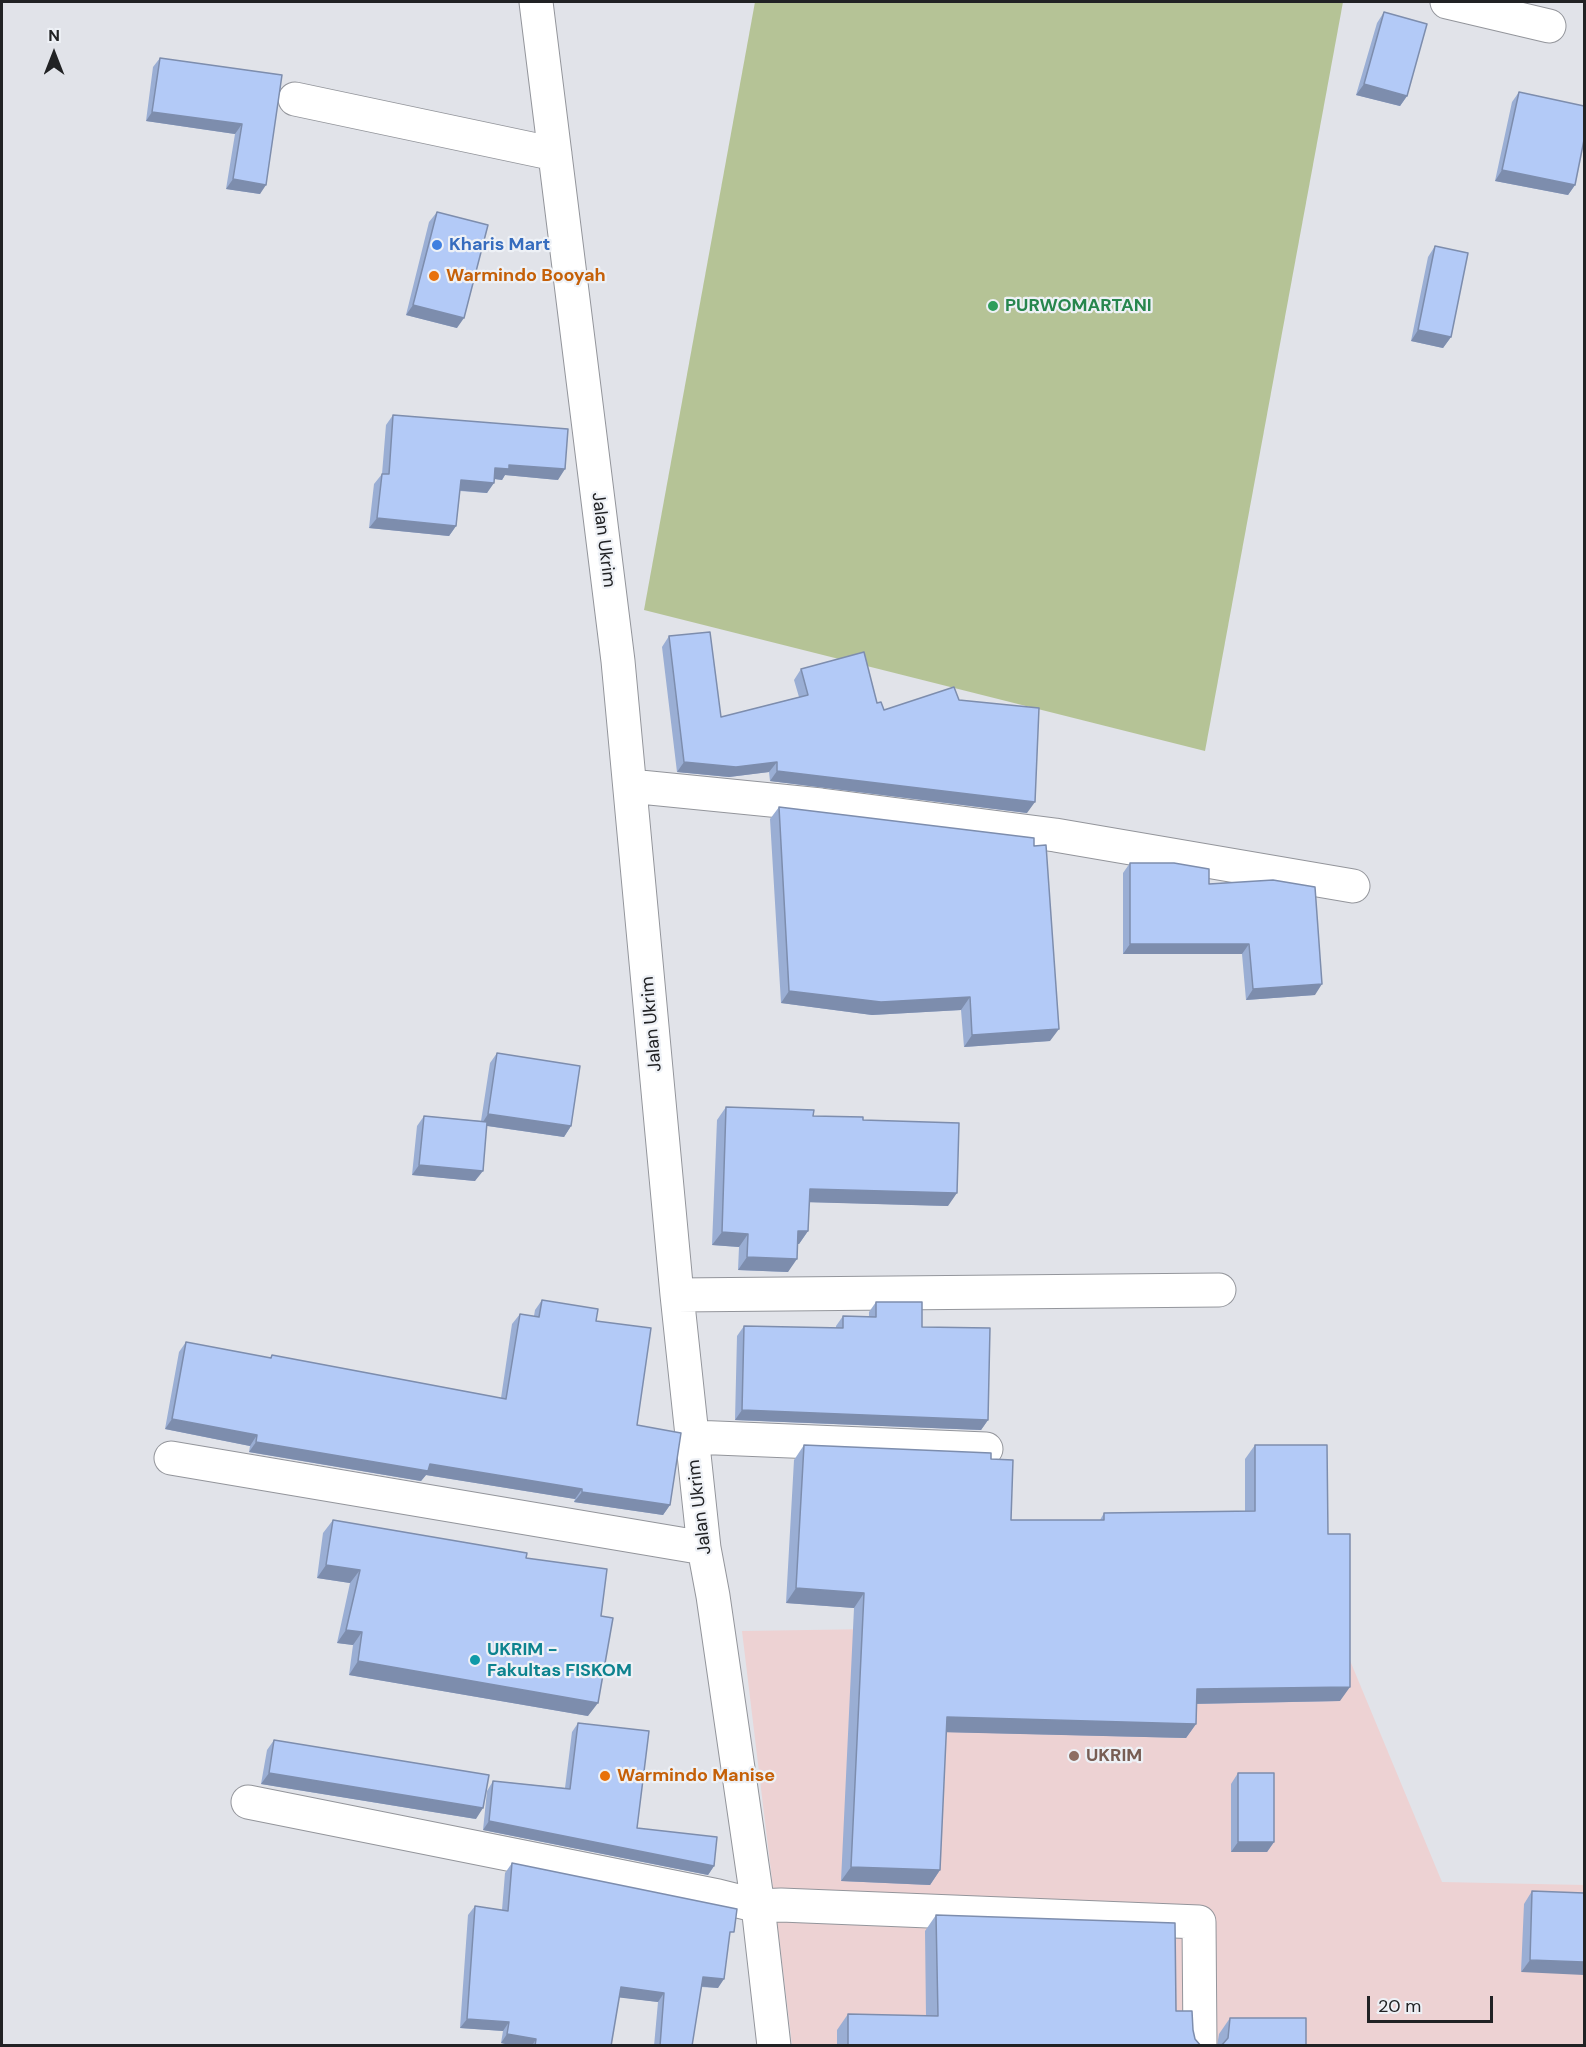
<!DOCTYPE html>
<html>
<head>
<meta charset="utf-8">
<style>
  body { margin:0 }
  #map { position:relative; width:1586px; height:2047px; overflow:hidden; background:#e1e3e9; font-family:"DM Sans",sans-serif }
  canvas { display:block }
  .frame { position:absolute; inset:0; border:3px solid #212224; pointer-events:none }
  .north { position:absolute; left:24px; top:24px; width:60px; height:60px; -webkit-text-stroke:4px #eef1f6; paint-order:stroke; rotate:0deg; font-size:16px; font-weight:700; line-height:24px; text-align:center; color:#212224 }
  .north::after { content:''; display:block; margin:auto; width:21px; height:27px; background:#212224; clip-path:polygon(50% 0,100% 100%,50% 72%,0 100%) }
  .scale { position:absolute; left:1367px; top:1996px; width:126px; height:27px; box-sizing:border-box; border:3px solid #212224; border-top:0; padding-left:8px; font-size:18px; line-height:21px; white-space:nowrap; color:#212224; -webkit-text-stroke:4px #eef1f6; paint-order:stroke }
</style>
</head>
<body>
<div id="map">
<canvas width="1586" height="2047"></canvas>
<div class="frame"></div>
<div class="north">N</div>
<div class="scale">20 m</div>
</div>
<script>
const g = document.querySelector('canvas').getContext('2d');
g.lineJoin = 'round';
function paint(path, color) { g.fillStyle = color; g.fill(path, 'evenodd'); }
function stroke(path, color, width, dash) { g.strokeStyle = color; g.lineWidth = width; g.lineCap = dash ? 'butt' : 'round'; g.setLineDash(dash || []); g.stroke(path); }
function drawText(font, color, halo, rows, align = 'center') {
  g.font = font + ' "DM Sans",sans-serif'; g.lineWidth = 4.5; g.setLineDash([]); g.textBaseline = 'middle'; g.strokeStyle = halo; g.fillStyle = color; for (const [text, x, y, turn = 0] of rows) {
    g.save(); g.translate(x, y); g.rotate((+turn || 0) * Math.PI / 180); g.textAlign = isNaN(turn) ? turn : align; if (halo) g.strokeText(text, 0, 0); g.fillText(text, 0, 0); g.restore();
  }
}
paint(new Path2D(`
  M 1334,1622 L 1442,1882 L 1584,1885 L 1584,2045 L 792,2045 L 742,1631 Z`), '#edd2d3');
paint(new Path2D(`
  M 755,2 L 1343,2 L 1205,751 L 644,610 Z`), '#b5c396');
const minor = new Path2D(`
  M 536,2 L 618,661 L 677,1295 L 704,1548 L 713,1596 L 758,1906 L 774,2046
  M 1447,2 L 1549,26
  M 295,99 L 555,154
  M 630,786 L 821,805 L 1055,835 L 1353,886
  M 677,1295 L 1219,1290
  M 692,1437 L 986,1449
  M 171,1458 L 704,1548
  M 248,1802 L 718,1896 L 758,1906 L 781,1905 L 1199,1922 L 1200,2046`);
stroke(minor, '#93959b', 35);
stroke(minor, '#fff', 33);
paint(new Path2D(`
  M 1384,12 L 1407,96 L 1400,106 L 1356,95 L 1377,23 Z
  M 160,58 L 282,75 L 260,194 L 226,189 L 235,134 L 146,121 L 153,67 Z
  M 1519,92 L 1575,185 L 1568,195 L 1495,181 L 1512,102 Z
  M 437,212 L 457,328 L 406,315 L 429,222 Z
  M 1435,246 L 1451,337 L 1443,348 L 1411,341 L 1428,257 Z
  M 393,415 L 558,480 L 505,475 L 502,480 L 494,479 L 487,493 L 460,491 L 456,526 L 449,536 L 369,528 L 374,484 L 382,474 L 386,425 Z
  M 669,636 L 721,717 L 799,697 L 794,680 L 801,669 L 877,703 L 884,710 L 959,700 L 1027,813 L 770,781 L 769,772 L 729,777 L 677,772 L 662,647 Z
  M 779,807 L 1034,846 L 1050,1041 L 964,1047 L 961,1010 L 872,1015 L 781,1003 L 770,819 Z
  M 1130,863 L 1209,884 L 1315,995 L 1246,1000 L 1242,954 L 1123,954 L 1123,873 Z
  M 497,1053 L 571,1126 L 564,1137 L 487,1126 L 475,1181 L 412,1175 L 417,1126 L 424,1116 L 481,1121 L 490,1063 Z
  M 726,1107 L 813,1116 L 863,1120 L 948,1206 L 809,1202 L 808,1231 L 799,1244 L 798,1244 L 788,1272 L 738,1270 L 739,1247 L 712,1245 L 717,1120 Z
  M 542,1300 L 596,1321 L 637,1425 L 670,1505 L 663,1515 L 574,1502 L 575,1499 L 426,1475 L 421,1481 L 249,1452 L 250,1446 L 165,1429 L 179,1352 L 186,1342 L 270,1358 L 272,1355 L 501,1398 L 512,1324 L 520,1314 L 534,1316 L 535,1310 Z
  M 876,1302 L 922,1327 L 988,1420 L 981,1430 L 735,1420 L 737,1336 L 744,1326 L 836,1328 L 836,1326 L 843,1316 L 869,1316 L 869,1312 Z
  M 804,1445 L 991,1459 L 1011,1520 L 1100,1520 L 1104,1513 L 1245,1511 L 1245,1459 L 1255,1445 L 1328,1534 L 1340,1701 L 1197,1704 L 1196,1724 L 1186,1738 L 946,1732 L 940,1870 L 930,1885 L 841,1881 L 854,1608 L 786,1603 L 794,1460 Z
  M 333,1520 L 526,1558 L 601,1616 L 588,1716 L 349,1675 L 353,1645 L 337,1643 L 350,1583 L 317,1578 L 323,1533 Z
  M 578,1723 L 637,1828 L 714,1866 L 708,1875 L 483,1830 L 487,1791 L 493,1781 L 565,1788 L 572,1732 Z
  M 274,1740 L 476,1819 L 261,1784 L 267,1750 Z
  M 1238,1773 L 1274,1842 L 1267,1852 L 1231,1852 L 1231,1784 Z
  M 512,1863 L 729,1939 L 718,1988 L 701,1987 L 692,2046 L 654,2046 L 658,2002 L 619,1997 L 611,2046 L 514,2046 L 501,2043 L 503,2031 L 460,2028 L 468,1915 L 475,1906 L 502,1910 L 505,1873 Z
  M 1532,1891 L 1584,1893 L 1521,1972 L 1524,1904 Z
  M 936,1915 L 1176,2011 L 1193,2030 L 1195,2039 L 1201,2046 L 837,2046 L 837,2030 L 848,2014 L 926,2016 L 925,1931 Z
  M 1230,2018 L 1306,2046 L 1217,2046 L 1219,2034 Z`), '#9aaed4');
paint(new Path2D(`
  M 1364,84 L 1407,96 L 1400,106 L 1356,95 Z
  M 152,112 L 242,124 L 235,134 L 146,121 Z
  M 1502,170 L 1575,185 L 1568,195 L 1495,181 Z
  M 233,179 L 266,185 L 260,194 L 226,189 Z
  M 413,305 L 464,318 L 457,328 L 406,315 Z
  M 1418,330 L 1451,337 L 1443,348 L 1411,341 Z
  M 509,465 L 565,469 L 558,480 L 505,475 L 502,480 L 488,478 L 495,468 Z
  M 461,480 L 494,483 L 487,493 L 454,490 Z
  M 377,518 L 456,526 L 449,536 L 369,528 Z
  M 684,762 L 777,762 L 769,772 L 729,777 L 677,772 Z
  M 777,771 L 1035,802 L 1027,813 L 770,781 Z
  M 1130,944 L 1249,944 L 1242,954 L 1123,954 Z
  M 1322,984 L 1315,995 L 1246,1000 L 1253,989 Z
  M 789,991 L 970,997 L 961,1010 L 872,1015 L 781,1003 Z
  M 1059,1029 L 1050,1041 L 964,1047 L 972,1035 Z
  M 488,1114 L 571,1126 L 564,1137 L 481,1125 Z
  M 419,1165 L 483,1171 L 475,1181 L 412,1175 Z
  M 810,1189 L 957,1193 L 948,1206 L 801,1202 Z
  M 798,1231 L 808,1231 L 799,1244 L 789,1244 Z
  M 722,1232 L 748,1234 L 739,1247 L 712,1245 Z
  M 747,1257 L 797,1259 L 788,1272 L 738,1270 Z
  M 742,1410 L 988,1420 L 981,1430 L 735,1420 Z
  M 172,1419 L 257,1435 L 250,1446 L 165,1429 Z
  M 256,1442 L 430,1464 L 582,1489 L 575,1499 L 426,1475 L 421,1481 L 249,1452 Z
  M 582,1492 L 670,1505 L 663,1515 L 574,1502 Z
  M 326,1565 L 360,1570 L 350,1583 L 317,1578 Z
  M 796,1588 L 864,1593 L 854,1608 L 786,1603 Z
  M 346,1630 L 362,1632 L 353,1645 L 337,1643 Z
  M 358,1661 L 598,1703 L 588,1716 L 349,1675 Z
  M 1350,1687 L 1340,1701 L 1187,1704 L 1197,1689 Z
  M 947,1717 L 1196,1724 L 1186,1738 L 937,1732 Z
  M 269,1773 L 483,1808 L 476,1819 L 261,1784 Z
  M 489,1821 L 714,1866 L 708,1875 L 483,1830 Z
  M 1238,1842 L 1274,1842 L 1267,1852 L 1231,1852 Z
  M 851,1867 L 940,1870 L 930,1885 L 841,1881 Z
  M 1530,1960 L 1584,1962 L 1584,1975 L 1521,1972 Z
  M 703,1977 L 724,1979 L 718,1988 L 696,1986 Z
  M 621,1987 L 664,1993 L 658,2002 L 615,1997 Z
  M 467,2019 L 509,2022 L 503,2031 L 460,2028 Z
  M 507,2034 L 536,2039 L 532,2046 L 514,2046 L 501,2043 Z`), '#7d8dad');
const building = new Path2D(`
  M 1384,12 L 1427,24 L 1407,96 L 1364,84 Z
  M 160,58 L 282,75 L 266,185 L 233,179 L 242,124 L 152,112 Z
  M 1519,92 L 1584,106 L 1584,140 L 1575,185 L 1502,170 Z
  M 437,212 L 488,225 L 464,318 L 413,305 Z
  M 1435,246 L 1468,253 L 1451,337 L 1418,330 Z
  M 393,415 L 568,429 L 565,469 L 509,465 L 509,469 L 495,468 L 494,483 L 461,480 L 456,526 L 377,518 L 382,474 L 389,474 Z
  M 710,632 L 721,717 L 808,695 L 801,669 L 864,652 L 877,703 L 881,702 L 884,710 L 954,687 L 959,700 L 1039,708 L 1035,802 L 777,771 L 777,762 L 736,767 L 684,762 L 669,636 Z
  M 779,807 L 1034,838 L 1034,846 L 1046,845 L 1059,1029 L 972,1035 L 970,997 L 881,1002 L 789,991 Z
  M 1130,863 L 1174,863 L 1209,869 L 1209,884 L 1273,880 L 1315,887 L 1322,984 L 1253,989 L 1249,944 L 1130,944 Z
  M 497,1053 L 580,1066 L 571,1126 L 488,1114 Z
  M 726,1107 L 814,1110 L 813,1116 L 863,1117 L 863,1120 L 959,1123 L 957,1193 L 810,1189 L 808,1231 L 798,1231 L 797,1259 L 747,1257 L 748,1234 L 722,1232 Z
  M 424,1116 L 487,1122 L 483,1171 L 419,1165 Z
  M 542,1300 L 598,1309 L 596,1321 L 651,1328 L 637,1425 L 681,1433 L 670,1505 L 582,1492 L 582,1489 L 430,1464 L 428,1471 L 256,1442 L 257,1435 L 172,1419 L 186,1342 L 271,1358 L 272,1355 L 506,1399 L 520,1314 L 539,1317 Z
  M 876,1302 L 922,1302 L 922,1327 L 990,1328 L 988,1420 L 742,1410 L 744,1326 L 843,1328 L 843,1316 L 876,1317 Z
  M 804,1445 L 991,1453 L 991,1459 L 1013,1460 L 1011,1520 L 1104,1520 L 1104,1513 L 1255,1511 L 1255,1445 L 1327,1445 L 1328,1534 L 1350,1534 L 1350,1687 L 1197,1689 L 1196,1724 L 947,1717 L 940,1870 L 851,1867 L 864,1593 L 796,1588 Z
  M 333,1520 L 527,1553 L 526,1558 L 607,1569 L 601,1616 L 613,1618 L 598,1703 L 358,1661 L 362,1632 L 346,1630 L 360,1570 L 326,1565 Z
  M 578,1723 L 649,1731 L 637,1828 L 717,1837 L 714,1866 L 489,1821 L 493,1781 L 570,1789 Z
  M 274,1740 L 489,1775 L 483,1808 L 269,1773 Z
  M 1238,1773 L 1274,1773 L 1274,1842 L 1238,1842 Z
  M 512,1863 L 737,1909 L 734,1932 L 730,1932 L 724,1979 L 703,1977 L 692,2046 L 660,2046 L 664,1993 L 621,1987 L 611,2046 L 535,2046 L 536,2039 L 507,2034 L 509,2022 L 467,2019 L 475,1906 L 508,1911 Z
  M 1532,1891 L 1584,1893 L 1584,1962 L 1530,1960 Z
  M 936,1915 L 1175,1923 L 1176,2011 L 1192,2011 L 1193,2030 L 1195,2039 L 1201,2046 L 848,2046 L 848,2014 L 938,2016 Z
  M 1230,2018 L 1306,2018 L 1306,2046 L 1221,2046 L 1228,2038 Z`);
paint(building, '#b3caf7');
stroke(building, '#7d8dad', 1.5);
for (const [x, y, r, color] of [
  [437,245,6,"#3f7fe0"],
  [434,276,6,"#e8710a"],
  [993,306,6,"#2e9e5b"],
  [475,1660,6,"#0f9aa8"],
  [1074,1756,6,"#8d6e63"],
  [605,1776,6,"#e8710a"]
]) { const dot = new Path2D(); dot.arc(x, y, r, 0, 2 * Math.PI); g.fillStyle = color; g.fill(dot); stroke(dot, '#eef1f6', 2); }
drawText('bold 18px', '#366cbe', '#eef1f6', [
  ["Kharis Mart",449,245]
], 'left');
drawText('bold 18px', '#c56008', '#eef1f6', [
  ["Warmindo Booyah",446,276],
  ["Warmindo Manise",617,1776]
], 'left');
drawText('bold 18px', '#27864d', '#eef1f6', [
  ["PURWOMARTANI",1005,306]
], 'left');
drawText('18px', '#212224', '#eef1f6', [
  ["Jalan Ukrim",603,540,83],
  ["Jalan Ukrim",652,1024,-95],
  ["Jalan Ukrim",700,1507,-97]
]);
drawText('bold 18px', '#0d838f', '#eef1f6', [
  ["UKRIM -",487,1650],
  ["Fakultas FISKOM",487,1671]
], 'left');
drawText('bold 18px', '#785e54', '#eef1f6', [
  ["UKRIM",1086,1756]
], 'left');
</script>
</body>
</html>
